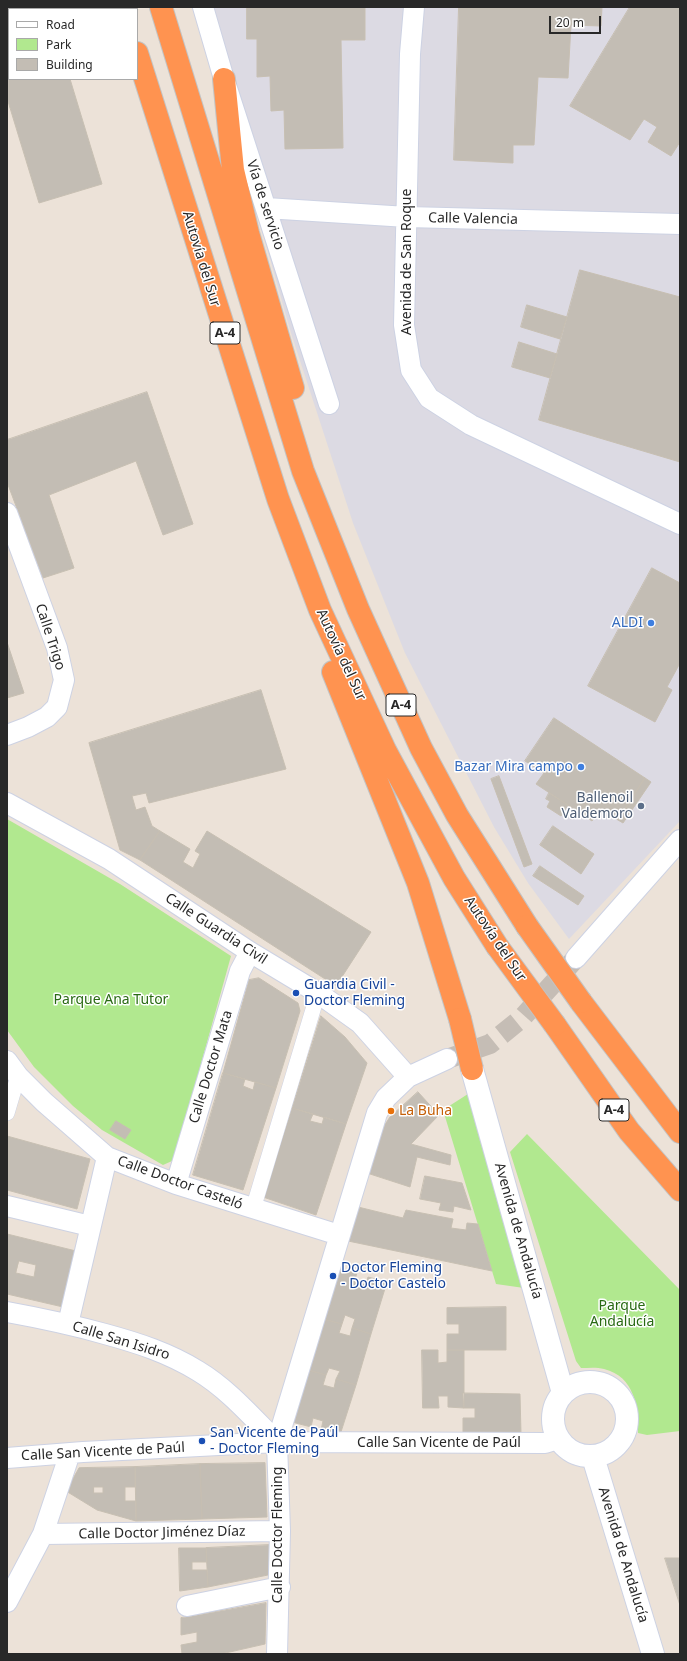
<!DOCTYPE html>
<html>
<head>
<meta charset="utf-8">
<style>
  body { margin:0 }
  #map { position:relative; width:687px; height:1661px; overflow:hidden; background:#ece2d8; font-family:"Noto Sans",sans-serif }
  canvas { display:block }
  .frame { position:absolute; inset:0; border:8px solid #282828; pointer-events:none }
  .legend { position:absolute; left:8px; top:8px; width:130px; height:72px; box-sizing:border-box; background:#fff; border:1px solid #a9a9a9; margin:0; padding:5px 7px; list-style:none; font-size:12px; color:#282828 }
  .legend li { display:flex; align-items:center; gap:8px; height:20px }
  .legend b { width:20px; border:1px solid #a9a9a9 }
  .scale { position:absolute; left:549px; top:16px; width:52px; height:18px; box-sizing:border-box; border:2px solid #282828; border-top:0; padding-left:5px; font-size:12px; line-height:14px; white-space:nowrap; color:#282828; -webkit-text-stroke:3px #fff; paint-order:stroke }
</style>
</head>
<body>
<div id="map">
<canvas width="687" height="1661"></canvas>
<div class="frame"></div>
<ul class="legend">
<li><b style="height:5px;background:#fff"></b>Road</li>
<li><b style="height:11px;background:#b1e88f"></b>Park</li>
<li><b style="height:11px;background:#c3bdb4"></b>Building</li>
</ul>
<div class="scale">20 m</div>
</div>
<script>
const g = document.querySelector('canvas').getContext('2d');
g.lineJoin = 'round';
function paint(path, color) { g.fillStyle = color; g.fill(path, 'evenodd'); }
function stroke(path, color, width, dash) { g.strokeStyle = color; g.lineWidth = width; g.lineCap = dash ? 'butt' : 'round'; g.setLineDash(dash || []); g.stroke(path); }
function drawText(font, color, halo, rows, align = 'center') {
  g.font = font + ' "Noto Sans",sans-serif'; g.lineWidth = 3; g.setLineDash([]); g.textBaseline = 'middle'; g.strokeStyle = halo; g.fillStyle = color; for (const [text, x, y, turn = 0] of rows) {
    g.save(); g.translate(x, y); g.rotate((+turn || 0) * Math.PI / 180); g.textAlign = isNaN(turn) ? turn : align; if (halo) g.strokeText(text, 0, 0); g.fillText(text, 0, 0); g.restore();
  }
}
paint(new Path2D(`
  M 199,7 L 680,7 L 680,821 L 569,939 L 528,883 L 494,827 L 405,653 L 353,523 L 291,333 L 257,213 L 243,149 Z`), '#dcdae3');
paint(new Path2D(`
  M 7,819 L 120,884 L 231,956 L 176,1154 L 172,1161 L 163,1165 L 102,1130 L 73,1106 L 34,1067 L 7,1030 Z
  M 471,1092 L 531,1289 L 496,1284 L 443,1110 Z
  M 527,1134 L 680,1290 L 680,1431 L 647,1435 L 638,1433 C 638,1406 635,1377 604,1369 C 597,1367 588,1368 581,1368 L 576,1361 L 510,1152 Z`), '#b1e88f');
const building = new Path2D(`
  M 7,7 L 48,7 L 48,9 L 9,9 L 9,79 L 70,79 L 102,184 L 39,203 L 7,98 Z
  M 247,7 L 365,7 L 365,40 L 341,40 L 343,148 L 285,149 L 284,110 L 271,111 L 270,76 L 257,77 L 257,39 L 247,39 Z
  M 459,7 L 602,7 L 601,26 L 571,25 L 568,78 L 538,77 L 534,145 L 513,145 L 513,163 L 454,160 Z
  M 630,7 L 680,7 L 680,142 L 671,156 L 648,142 L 657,127 L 644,119 L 630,140 L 570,106 Z
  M 580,270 L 680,297 L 680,296 L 680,462 L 539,420 Z
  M 527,305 L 567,317 L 560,339 L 521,327 Z
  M 519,342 L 557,354 L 550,378 L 512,367 Z
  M 147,392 L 193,524 L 163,535 L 136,461 L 49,495 L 74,568 L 43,578 L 7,482 L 7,440 Z
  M 652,568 L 680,583 L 680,663 L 667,687 L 672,690 L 655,722 L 588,686 Z
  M 7,642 L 24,693 L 7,698 Z
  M 261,690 L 286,769 L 149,803 L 146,793 L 132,796 L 136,810 L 145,807 L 152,826 L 160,831 L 140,860 L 120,850 L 89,743 Z
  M 554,718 L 645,778 L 618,820 L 601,808 L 592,821 L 536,784 L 544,773 L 525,761 Z
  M 499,776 L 532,864 L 524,867 L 491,779 Z
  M 645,778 L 651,782 L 623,823 L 618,820 Z
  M 549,793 L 568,805 L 561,816 L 547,807 L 550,801 L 546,799 Z
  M 553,826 L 594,854 L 581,874 L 540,845 Z
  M 160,831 L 190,849 L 183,862 L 193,868 L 200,854 L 195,851 L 207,831 L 371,932 L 336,986 L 140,860 Z
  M 540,866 L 584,896 L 578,905 L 533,876 Z
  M 259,978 L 298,1003 L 300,1011 L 276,1088 L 223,1073 L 249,980 Z
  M 321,1016 L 345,1037 L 367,1063 L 346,1124 L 292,1108 Z
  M 223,1073 L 245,1079 L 243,1086 L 253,1090 L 255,1082 L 276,1088 L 243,1190 L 193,1175 Z
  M 418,1092 L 439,1115 L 411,1144 L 451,1155 L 450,1165 L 417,1157 L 410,1187 L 367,1173 L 382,1129 L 390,1117 Z
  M 292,1108 L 313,1114 L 310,1121 L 322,1124 L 324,1117 L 346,1124 L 316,1215 L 263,1197 Z
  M 116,1121 L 131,1130 L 125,1139 L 110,1130 Z
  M 7,1136 L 90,1159 L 77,1209 L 7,1190 Z
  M 425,1176 L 462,1183 L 471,1210 L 454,1206 L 453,1212 L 439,1210 L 441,1203 L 420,1199 Z
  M 358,1207 L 403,1218 L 406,1210 L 453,1219 L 451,1228 L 466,1230 L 467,1223 L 478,1224 L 492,1271 L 348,1241 Z
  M 7,1234 L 76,1251 L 63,1307 L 7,1294 ZM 19,1261 L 36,1265 L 34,1277 L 16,1273 Z
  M 339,1268 L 357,1273 L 354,1282 L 366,1285 L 368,1277 L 387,1282 L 371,1334 L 352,1328 L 355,1319 L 345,1315 L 342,1324 L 323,1319 Z
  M 506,1307 L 506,1350 L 447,1350 L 447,1334 L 459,1334 L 459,1324 L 447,1324 L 447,1308 Z
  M 323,1319 L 342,1324 L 339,1333 L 350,1336 L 352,1328 L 371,1334 L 356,1385 L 336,1379 L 340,1371 L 329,1368 L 326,1375 L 308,1370 Z
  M 422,1350 L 438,1350 L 438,1363 L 447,1362 L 447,1350 L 464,1350 L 464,1408 L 448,1407 L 448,1396 L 438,1396 L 439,1408 L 423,1408 Z
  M 308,1370 L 326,1375 L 323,1385 L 334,1388 L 336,1379 L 356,1385 L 340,1435 L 321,1430 L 323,1421 L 313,1418 L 311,1427 L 292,1422 Z
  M 463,1393 L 520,1394 L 521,1434 L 463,1435 L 463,1418 L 475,1418 L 475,1408 L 464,1408 Z
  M 265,1463 L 267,1517 L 202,1519 L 200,1464 Z
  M 200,1464 L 202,1519 L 136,1521 L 135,1467 Z
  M 135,1467 L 135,1487 L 125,1487 L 125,1501 L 136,1501 L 136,1521 L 97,1510 L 66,1491 L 79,1468 ZM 94,1487 L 103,1487 L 103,1493 L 94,1493 Z
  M 269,1545 L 268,1575 L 208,1587 L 206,1548 Z
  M 179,1548 L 206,1548 L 207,1562 L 192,1562 L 192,1570 L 207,1570 L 208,1587 L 180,1591 Z
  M 665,1558 L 680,1558 L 680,1605 Z
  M 266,1603 L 265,1644 L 221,1654 L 182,1654 L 181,1645 L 197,1642 L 197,1632 L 181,1635 L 181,1618 Z`);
paint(building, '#c3bdb4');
stroke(building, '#c7bfb2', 1);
stroke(new Path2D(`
  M 447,1059 L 490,1044 L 522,1018 L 576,958`), '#c5bdb5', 20, [20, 10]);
const pedestrian = new Path2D(`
  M 7,1113 L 18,1076
  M 253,1209 L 318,993`);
const minor = new Path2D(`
  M 203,7 L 224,79 L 329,404
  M 414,7 L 410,54 L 404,325 L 411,370 L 429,398 L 471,425 L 680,524
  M 266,208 L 407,217 L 680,224
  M 7,513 L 57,648 L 64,680 L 57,707 L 47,717 L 28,727 L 7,735
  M 7,803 L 109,859 L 250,952 L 318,993 L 360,1023 L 408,1077
  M 576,958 L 680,840
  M 7,1061 L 18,1076 L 44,1102 L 107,1157 L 176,1184 L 339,1235
  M 176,1184 L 240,971 L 250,952
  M 7,1206 L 90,1226
  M 7,1312 C 40,1318 73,1325 105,1334 C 138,1343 169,1353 198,1371 C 228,1389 252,1417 277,1442
  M 68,1324 L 107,1157
  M 7,1458 L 83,1452 L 277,1442 L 545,1443 L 558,1439
  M 43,1534 L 280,1531
  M 7,1602 L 43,1534 L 70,1453
  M 187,1606 L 280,1587
  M 277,1654 L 280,1531 L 277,1442 L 377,1113 L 386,1098 L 408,1077 L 447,1059`);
const tertiary = new Path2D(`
  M 472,1069 L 563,1393
  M553 1419a37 37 0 1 1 74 0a37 37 0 1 1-74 0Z
  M 593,1457 L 653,1654`);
const motorway = new Path2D(`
  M 123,7 L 123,9
  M 161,7 L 303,471 L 358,609 L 421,748 L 457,815 L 527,926
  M 137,53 L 278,499 L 320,610 L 385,750 L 454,878 L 497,946
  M 224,79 L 233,170 L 248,233 L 293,388
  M 333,672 L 418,883 L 460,1019
  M 581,1002 L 680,1132
  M 555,1025 L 629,1131 L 680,1190`);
stroke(pedestrian, '#cdd2e3', 16);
stroke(minor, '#cdd2e3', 22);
stroke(tertiary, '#cdd2e3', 24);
stroke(motorway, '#c3c3c3', 24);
stroke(pedestrian, '#fff', 15);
stroke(minor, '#fff', 20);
stroke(tertiary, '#fff', 22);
stroke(motorway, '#ff9350', 22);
const motorwayBridge = new Path2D(`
  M 527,926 L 581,1002
  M 497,946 L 555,1025
  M 460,1019 L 472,1069`);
stroke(motorwayBridge, '#c3c3c3', 24, []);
stroke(motorwayBridge, '#ff9350', 22);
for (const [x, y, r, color] of [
  [651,623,4,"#3f7fe0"],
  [581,767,4,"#3f7fe0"],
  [641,806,4,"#5c6f8a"],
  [296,993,4,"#1a4fb4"],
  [391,1111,4,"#e8710a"],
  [333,1276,4,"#1a4fb4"],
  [202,1441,4,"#1a4fb4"]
]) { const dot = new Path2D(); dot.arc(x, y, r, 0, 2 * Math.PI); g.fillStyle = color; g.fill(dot); stroke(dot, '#fff', 1.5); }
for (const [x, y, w] of [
  [225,333,30],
  [401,705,30],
  [614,1110,30]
]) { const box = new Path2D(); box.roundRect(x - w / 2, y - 11, w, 22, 3); g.fillStyle = '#fff'; g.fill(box); stroke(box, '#282828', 1); }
drawText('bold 13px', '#282828', null, [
  ["A-4",225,333],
  ["A-4",401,705],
  ["A-4",614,1110]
]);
drawText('14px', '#282828', '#fff', [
  ["Vía de servicio",265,205,72],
  ["Calle Valencia",473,219,1],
  ["Autovía del Sur",201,259,73],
  ["Avenida de San Roque",407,262,-90],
  ["Calle Trigo",50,637,72],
  ["Autovía del Sur",341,655,65],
  ["Calle Guardia Civil",216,929,33],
  ["Autovía del Sur",495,939,56],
  ["Calle Doctor Mata",211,1067,-73],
  ["Calle Doctor Casteló",180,1183,20],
  ["Avenida de Andalucía",518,1231,74],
  ["Calle San Isidro",121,1341,17],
  ["Calle San Vicente de Paúl",439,1443],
  ["Calle San Vicente de Paúl",103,1452,-3],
  ["Calle Doctor Jiménez Díaz",162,1533,-1],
  ["Calle Doctor Fleming",278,1535,-90],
  ["Avenida de Andalucía",623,1555,73]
]);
drawText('14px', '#366cbe', '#fff', [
  ["ALDI",643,623],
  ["Bazar Mira campo",573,767]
], 'right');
drawText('14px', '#4e5e75', '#fff', [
  ["Ballenoil",633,798],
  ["Valdemoro",633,814]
], 'right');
drawText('14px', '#164399', '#fff', [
  ["Guardia Civil -",304,985],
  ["Doctor Fleming",304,1001],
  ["Doctor Fleming",341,1268],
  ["- Doctor Castelo",341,1284],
  ["San Vicente de Paúl",210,1433],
  ["- Doctor Fleming",210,1449]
], 'left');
drawText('14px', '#296a13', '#fff', [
  ["Parque Ana Tutor",111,1000],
  ["Parque",622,1306],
  ["Andalucía",622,1322]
]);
drawText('14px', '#c56008', '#fff', [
  ["La Buha",399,1111]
], 'left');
</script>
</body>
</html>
